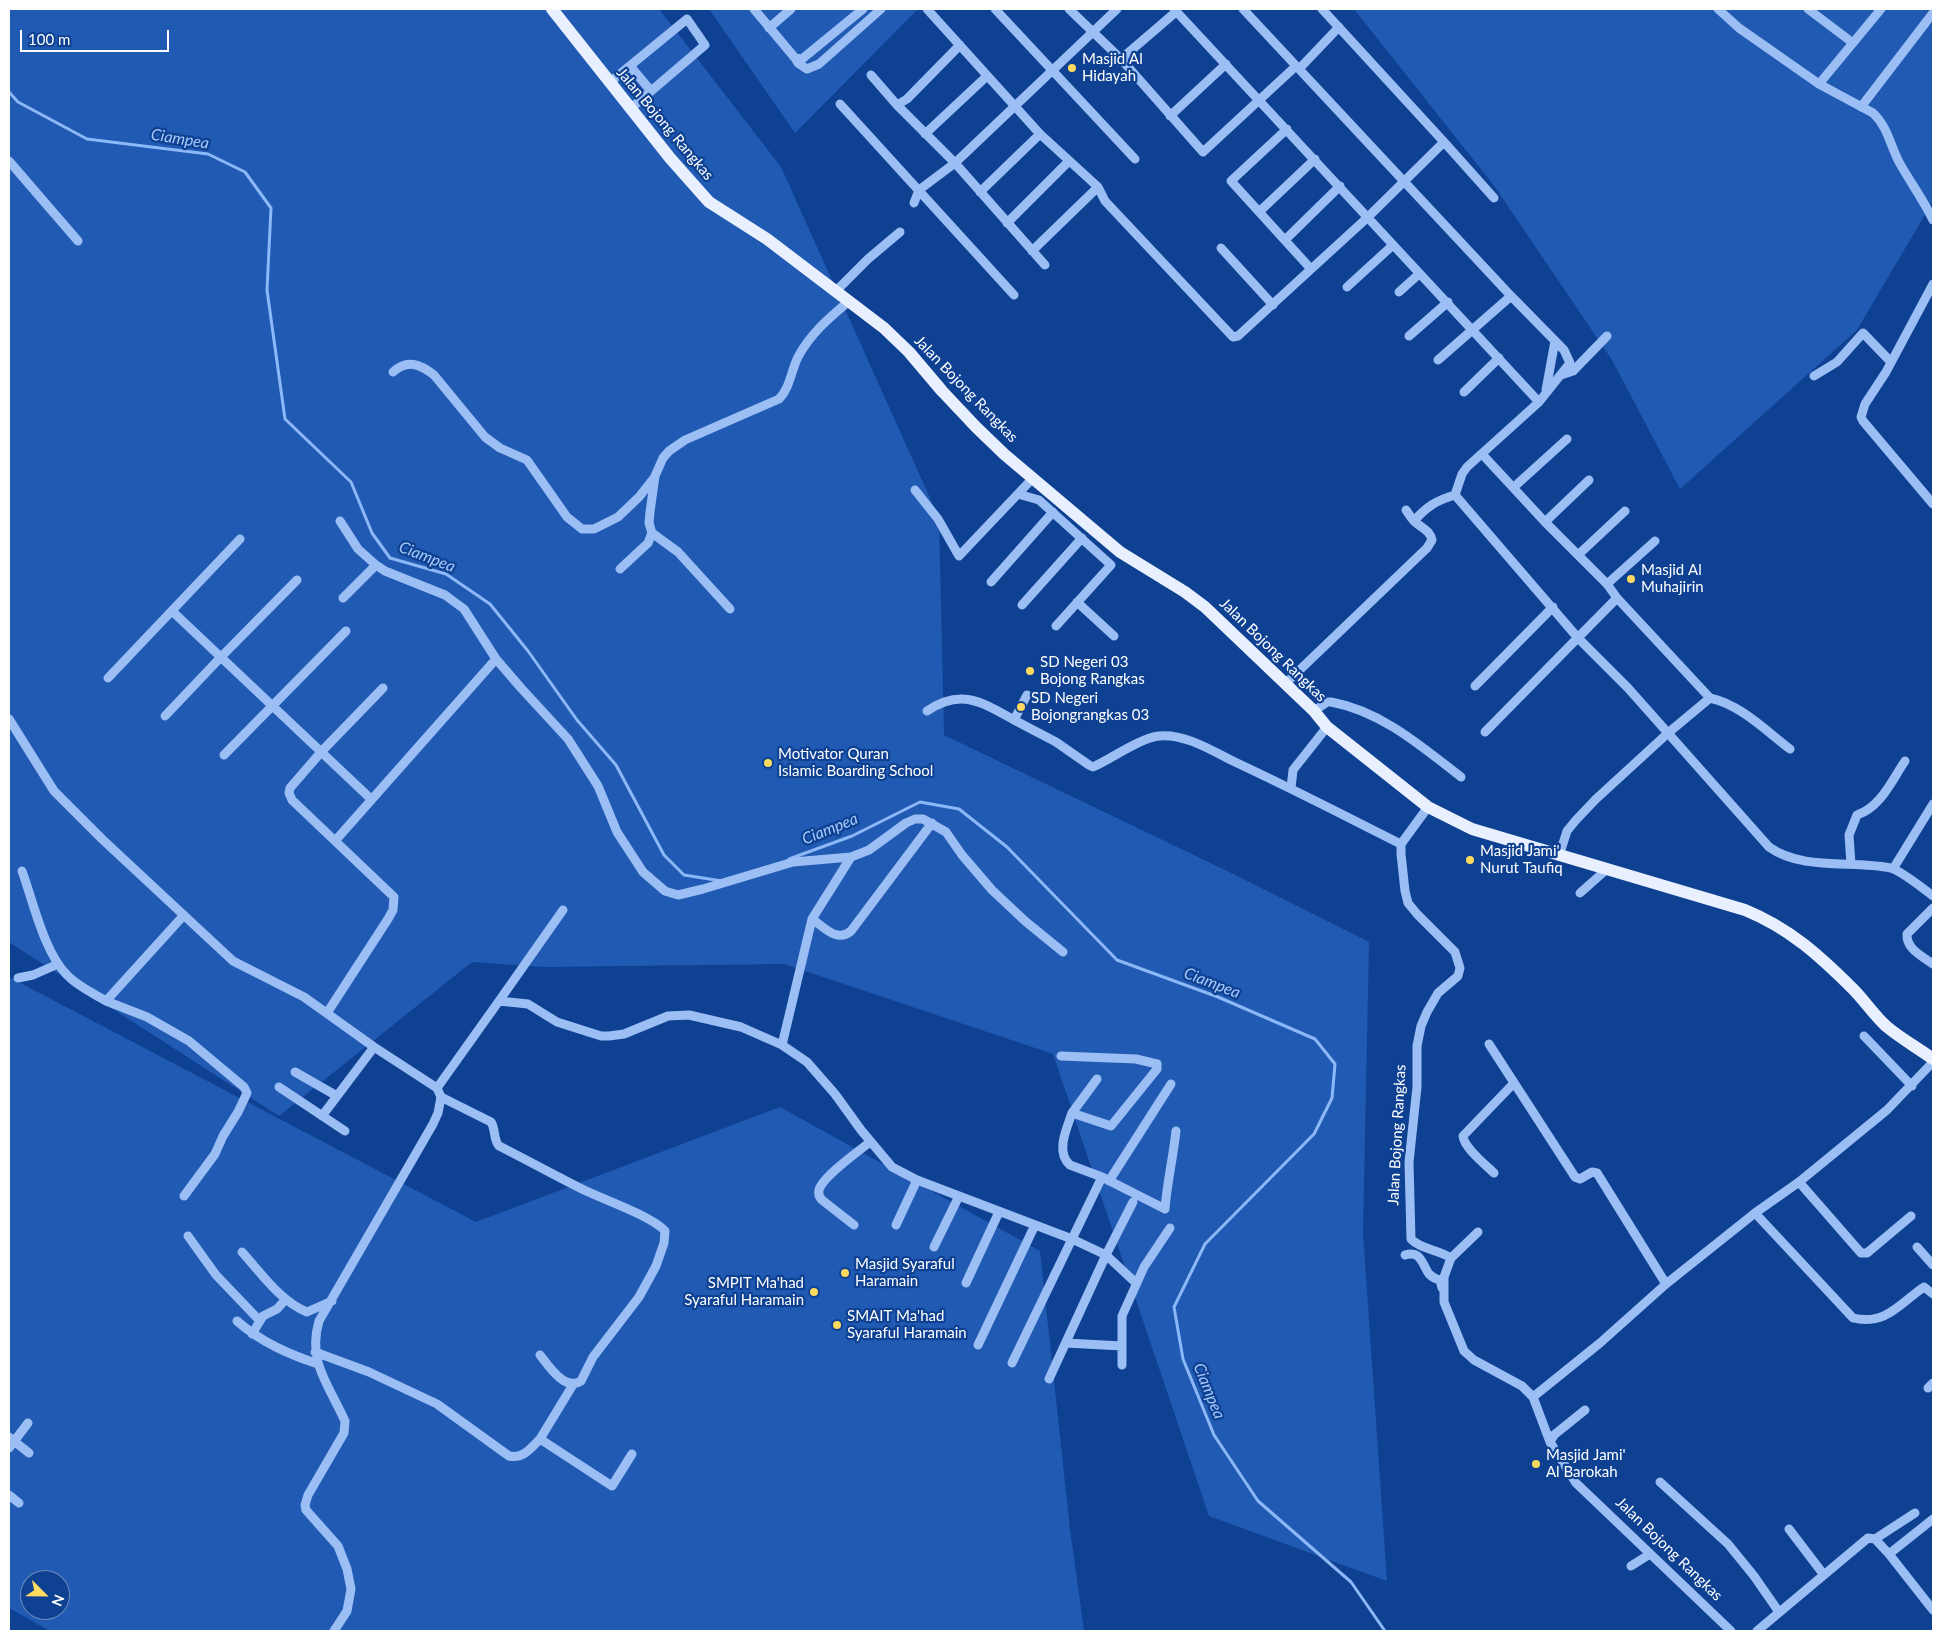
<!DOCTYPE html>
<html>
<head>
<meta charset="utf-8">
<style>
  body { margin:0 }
  #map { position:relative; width:1942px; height:1640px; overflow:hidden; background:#0f4193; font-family:Lato,sans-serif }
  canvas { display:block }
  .frame { position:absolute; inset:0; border:10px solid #fff; pointer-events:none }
  .north { position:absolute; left:20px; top:1570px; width:50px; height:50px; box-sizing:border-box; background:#0f4193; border:1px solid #6f8dbe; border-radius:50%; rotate:113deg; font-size:14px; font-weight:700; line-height:20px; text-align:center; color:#fff }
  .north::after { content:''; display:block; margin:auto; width:18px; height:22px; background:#ffda5e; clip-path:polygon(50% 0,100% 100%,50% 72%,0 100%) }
  .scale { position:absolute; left:20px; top:30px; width:149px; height:22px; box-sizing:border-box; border:2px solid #fff; border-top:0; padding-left:6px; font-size:15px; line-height:18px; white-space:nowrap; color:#fff; -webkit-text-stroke:4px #0f4193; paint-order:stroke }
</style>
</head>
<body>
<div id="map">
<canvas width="1942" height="1640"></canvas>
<div class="frame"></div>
<div class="north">N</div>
<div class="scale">100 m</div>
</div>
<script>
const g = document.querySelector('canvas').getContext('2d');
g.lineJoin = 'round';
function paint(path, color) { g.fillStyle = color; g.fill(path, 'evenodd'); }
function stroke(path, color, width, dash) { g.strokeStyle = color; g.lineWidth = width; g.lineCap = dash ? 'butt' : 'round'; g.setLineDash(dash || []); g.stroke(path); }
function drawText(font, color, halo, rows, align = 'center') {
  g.font = font + ' Lato,sans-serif'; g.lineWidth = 4.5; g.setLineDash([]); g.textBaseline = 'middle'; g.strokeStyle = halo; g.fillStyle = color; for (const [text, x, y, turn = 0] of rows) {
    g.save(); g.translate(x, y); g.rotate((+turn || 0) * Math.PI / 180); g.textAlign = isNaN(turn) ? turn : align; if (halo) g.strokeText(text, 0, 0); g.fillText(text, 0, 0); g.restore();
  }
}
paint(new Path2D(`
  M 9,9 L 659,9 L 781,167 L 939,518 L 944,735 L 1225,870 L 1369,942 L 1363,1233 L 1387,1581 L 1209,1516 L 1053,1054 L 784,964 L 545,967 L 472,962 L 279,1116 L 9,942 Z
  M 709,9 L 918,9 L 795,133 Z
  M 1354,9 L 1933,9 L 1933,201 L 1857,330 L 1680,489 L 1612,360 L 1495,187 Z
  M 9,977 L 476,1222 L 780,1107 L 1040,1251 L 1070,1529 L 1084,1631 L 50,1631 L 9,1608 ZM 30,1580 L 60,1580 L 60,1610 L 30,1610 Z`), '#205ab3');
stroke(new Path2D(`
  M 9,92 L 18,102 L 87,139 L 208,154 L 245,172 L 271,208 L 267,290 L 285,419 L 351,482 L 372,533 L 390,558 L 446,574 L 490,604 L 528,651 L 577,720 L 616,765 L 664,855 L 684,875 L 722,881
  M 789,859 L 852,836 L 920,802 L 959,809 L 1007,847 L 1117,960 L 1218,997 L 1315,1039 L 1335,1064 L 1332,1098 L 1314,1134 L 1205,1244 L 1174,1307 L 1183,1359 L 1214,1435 L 1258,1501 L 1351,1582 L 1385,1631`), '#8cb8f8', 3);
stroke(new Path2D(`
  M 754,9 L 795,58 L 802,59 L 863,9
  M 927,9 L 1040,134 L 1098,187 L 1105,201 L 1233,337 L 1238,336 L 1368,217 L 1444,142 L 1322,9
  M 995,9 L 1135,159
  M 1069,9 L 1121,59 L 1203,152 L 1296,66
  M 1174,9 L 1539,402
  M 1243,9 L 1511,296 L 1564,350 L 1570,363 L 1539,402 L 1467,467 L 1462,474 L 1455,495 L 1578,638 L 1628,688 L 1769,847 C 1803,871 1851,860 1891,868 C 1901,871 1924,889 1933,896
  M 1718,9 L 1739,28 L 1819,84 L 1873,113 C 1888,127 1890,145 1899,162 C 1910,182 1923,199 1933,220
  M 1808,9 L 1853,43
  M 769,28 L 791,9
  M 960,45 L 907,99 L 897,105 L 955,163 L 1045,265
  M 795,58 L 798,63 L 807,69 L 819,64 L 881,9
  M 1121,59 L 1177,11
  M 630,66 L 651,91
  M 1299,69 L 1339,27
  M 871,75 L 897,105
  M 609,83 L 687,19 L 705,45 L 630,109
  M 1819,84 L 1881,9
  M 840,104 L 1014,295
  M 1861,107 L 1933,13
  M 1170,116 L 1226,64
  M 1287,129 L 1231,181 L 1311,269
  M 925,134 L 987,76
  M 1444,142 L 1494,198
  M 9,161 L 78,241
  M 980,192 L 1040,134
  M 914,203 L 919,190 L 955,163 L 1117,9
  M 1259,212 L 1315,159
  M 1007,223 L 1069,161
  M 1285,240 L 1340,186
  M 1221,248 L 1273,305
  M 1032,251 L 1098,187
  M 1933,284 L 1886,372 L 1865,404 L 1861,417 L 1863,421 L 1933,504
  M 1347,287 L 1393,245
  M 835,292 L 868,259 L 900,232
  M 1399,292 L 1419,274
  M 1409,336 L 1448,302
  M 1438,360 L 1511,296
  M 393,372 C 407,359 420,364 434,375 L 485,437 L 500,448 L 527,460 L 567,517 L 582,529 L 594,529 L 618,517 L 639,497 L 654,478
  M 1561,375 L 1573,371 L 1607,336
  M 1814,376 L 1837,362 L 1863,333 L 1891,362
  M 1546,390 L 1555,341
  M 1464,392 L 1499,358
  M 1482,454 L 1545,522 L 1607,584 L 1617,598 L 1710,698 L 1668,733 L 1596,799 L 1576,820 L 1567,831 L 1559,856
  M 1514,487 L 1567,439
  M 915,490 L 938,519 L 959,556 L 1033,478
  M 1018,494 L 1039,500 L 1111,565 L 1056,626
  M 340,521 L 358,549 L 376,565 L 385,571 L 445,595 L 464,609 L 496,659 L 521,688 L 568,739 L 598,786 L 617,832 L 643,872 L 665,891 L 678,895 L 703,889 L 793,862 L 851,857 L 869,850 L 906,823 L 915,819 L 923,819 L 946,832 L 962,855 L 992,890 L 1025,921 L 1063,952
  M 1414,521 C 1426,507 1437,500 1455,495
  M 1545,522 L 1589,480
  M 652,533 L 678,552 L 730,609
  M 1578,555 L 1625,511
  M 620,569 L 648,543 L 652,533 L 649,523 L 650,512 L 655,476 L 663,458 L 669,451 L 685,440 L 779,399 C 790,388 791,371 798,357 C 810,334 829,318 848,302
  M 991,582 L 1053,512
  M 1607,584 L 1655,541
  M 343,598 L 376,565
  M 1077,602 L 1114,636
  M 1022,605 L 1082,538
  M 172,611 L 371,799
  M 108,678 L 240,539
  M 1285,684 L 1427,548 L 1432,540 C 1430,530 1421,528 1414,521 C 1411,518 1409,514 1406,510
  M 1475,686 L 1553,607
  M 1027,695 L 1014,720 L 1056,742 L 1089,765 L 1093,767 C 1111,759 1140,738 1159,736 C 1185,733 1214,752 1237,763 C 1293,789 1347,817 1401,844
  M 1710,698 C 1741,705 1765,730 1790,749
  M 927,711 C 961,688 982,702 1014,720
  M 1314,711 L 1327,702 L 1331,702 C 1381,711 1421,746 1461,777
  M 165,716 L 221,657 L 297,580
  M 9,719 L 54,791 L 102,839 L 233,961 L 304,997 L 374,1047 L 437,1088 L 441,1097 L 438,1113 L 433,1124 L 319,1321 C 307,1362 329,1385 345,1421 L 344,1433 L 308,1495 L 305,1505 L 306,1510 L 338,1546 L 347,1569 L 351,1589 L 347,1611 L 334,1631
  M 1485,732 L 1617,598
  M 224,755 L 346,631
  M 1291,788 L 1293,770 L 1327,727
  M 1428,807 L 1401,844 L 1401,854 L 1405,891 L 1408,903 L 1417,914 L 1455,952 L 1460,968 L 1458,976 L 1438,993 L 1427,1012 L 1421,1026 L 1417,1046 L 1417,1087 L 1409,1162 L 1411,1239 C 1420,1249 1439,1250 1451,1258 L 1444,1277 L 1444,1302 L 1464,1351 L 1474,1360 L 1522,1386 L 1533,1397 L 1550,1442 L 1576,1483 L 1731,1631
  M 335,841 L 496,659
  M 851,857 L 812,919 C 824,927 837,943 851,931 L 932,823
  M 1851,864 L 1849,835 L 1857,815 C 1881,807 1892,780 1905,761
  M 1893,869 L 1933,804
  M 22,871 C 33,901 44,952 67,975 C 77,986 93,993 106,1001 L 184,915
  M 1580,893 L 1607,869
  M 1933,908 L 1907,934 C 1906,949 1922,956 1933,964
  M 18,978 L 33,975 L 58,964
  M 106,1001 L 147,1017 L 189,1041 L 244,1087 L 247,1093 L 238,1112 L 223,1136 L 215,1154 L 184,1196
  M 499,1001 L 563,910
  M 327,1013 L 388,919 L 393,910 L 394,897 L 292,800 L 289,793 L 290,788 L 322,751 L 383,688
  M 1864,1036 L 1912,1086
  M 1489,1044 L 1575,1177 L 1580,1179 L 1592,1172 L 1597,1173 L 1666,1284
  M 782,1045 L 812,919
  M 1061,1056 L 1136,1059 L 1157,1064 L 1157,1069 L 1111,1126 L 1072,1113 C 1067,1128 1055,1152 1070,1165 L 1102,1177 L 1165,1209 C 1167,1183 1173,1158 1176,1131
  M 1933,1062 L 1887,1110 L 1799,1182 L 1755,1213 L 1853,1318 C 1886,1326 1900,1303 1924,1287 L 1933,1294
  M 295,1072 L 337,1096
  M 279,1087 L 345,1131
  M 437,1088 L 499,1001 L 528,1004 L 557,1022 L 601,1036 L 609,1036 L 624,1034 L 668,1016 L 689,1015 L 741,1027 L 782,1045 L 807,1062 L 835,1094 L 861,1130 L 892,1167 L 917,1180 L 1072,1239 L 1106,1255 L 1136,1283
  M 441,1097 L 491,1122 C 496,1130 493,1139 499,1146 C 527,1160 554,1175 582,1189 C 602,1199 652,1216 665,1231 L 664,1243 L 656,1266 L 639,1297 L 593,1357 L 581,1381 C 565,1392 548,1365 540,1355
  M 1072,1113 L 1097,1079
  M 322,1116 L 374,1047
  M 1494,1173 C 1485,1164 1464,1148 1463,1136 L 1514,1083
  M 1109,1181 L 1171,1084
  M 1799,1182 L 1861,1253 L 1867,1253 L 1911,1216
  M 854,1225 L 822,1200 C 819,1197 818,1194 819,1190 C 822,1177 859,1151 870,1142
  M 896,1225 L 917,1180
  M 188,1236 L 216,1275 L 260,1321
  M 934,1247 L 959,1196
  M 1917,1247 L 1933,1265
  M 242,1252 C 261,1273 281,1302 307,1312 L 332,1301
  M 1405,1255 C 1421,1250 1422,1264 1429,1274 C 1432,1277 1436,1279 1440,1280 L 1442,1288
  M 1451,1258 L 1478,1232
  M 966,1283 L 999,1212
  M 237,1321 C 261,1342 288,1354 318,1364
  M 252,1334 L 263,1316 L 277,1309 L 286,1299
  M 1066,1343 L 1122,1346
  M 978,1345 L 1035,1225
  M 315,1352 L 369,1372 L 437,1404 L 509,1456 C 523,1459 531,1448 540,1439
  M 1012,1363 L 1102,1177
  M 1122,1365 L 1122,1316 L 1144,1267 L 1170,1228
  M 1049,1379 L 1106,1255 L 1133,1202
  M 574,1383 L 540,1439 L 612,1486 L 632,1454
  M 1928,1388 L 1933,1383
  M 1533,1397 L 1600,1343 L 1666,1284 L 1755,1213
  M 9,1437 L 29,1453
  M 1550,1442 L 1554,1435 L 1585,1410
  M 9,1448 L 28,1423
  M 1660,1482 L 1728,1544 L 1754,1576 L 1779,1612
  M 9,1495 L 19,1503
  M 1933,1519 L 1889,1554 L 1933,1610
  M 1789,1529 L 1824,1575
  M 1875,1539 L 1915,1513
  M 1631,1566 L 1650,1554
  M 1757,1631 L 1868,1538 L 1875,1539 L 1889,1554`), '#9bbef4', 9);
stroke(new Path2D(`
  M 552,9 L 670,158 L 709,202 L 767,239 L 884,328 L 909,352 L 942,391 L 976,427 L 1004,454 L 1120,552 L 1185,592 L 1205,607 L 1314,711 L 1327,727 L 1428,807 L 1472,829 L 1745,910 C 1789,928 1819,955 1853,989 C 1864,1000 1874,1015 1886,1026 C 1900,1038 1918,1048 1933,1059`), '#e8f0ff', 12);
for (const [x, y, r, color] of [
  [1072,68,5,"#ffda5e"],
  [1631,579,5,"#ffda5e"],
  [1030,671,5,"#ffda5e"],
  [1021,707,5,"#ffda5e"],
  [768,763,5,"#ffda5e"],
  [1470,860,5,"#ffda5e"],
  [845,1273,5,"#ffda5e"],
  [814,1292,5,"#ffda5e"],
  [837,1325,5,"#ffda5e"],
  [1536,1464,5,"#ffda5e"]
]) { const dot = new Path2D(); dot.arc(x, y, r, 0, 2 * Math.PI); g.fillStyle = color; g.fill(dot); stroke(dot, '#0f4193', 2); }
drawText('15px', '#fff', '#0f4193', [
  ["Masjid Al",1082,59],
  ["Hidayah",1082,76],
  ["Masjid Al",1641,570],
  ["Muhajirin",1641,587],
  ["SD Negeri 03",1040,662],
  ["Bojong Rangkas",1040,679],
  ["SD Negeri",1031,698],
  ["Bojongrangkas 03",1031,715],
  ["Motivator Quran",778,754],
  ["Islamic Boarding School",778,771],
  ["Masjid Jami'",1480,851],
  ["Nurut Taufiq",1480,868],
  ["Masjid Syaraful",855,1264],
  ["Haramain",855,1281],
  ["SMPIT Ma'had",804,1283,"right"],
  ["Syaraful Haramain",804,1300,"right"],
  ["SMAIT Ma'had",847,1316],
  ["Syaraful Haramain",847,1333],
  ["Masjid Jami'",1546,1455],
  ["Al Barokah",1546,1472]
], 'left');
drawText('15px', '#fff', '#0f4193', [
  ["Jalan Bojong Rangkas",665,124,50],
  ["Jalan Bojong Rangkas",966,389,46],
  ["Jalan Bojong Rangkas",1273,650,44],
  ["Jalan Bojong Rangkas",1397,1135,-87],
  ["Jalan Bojong Rangkas",1669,1549,44]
]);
drawText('italic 16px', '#a7c9fb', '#0f4193', [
  ["Ciampea",180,139,9],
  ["Ciampea",427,557,21],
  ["Ciampea",830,829,-22],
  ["Ciampea",1212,983,21],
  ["Ciampea",1209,1391,68]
]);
</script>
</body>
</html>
